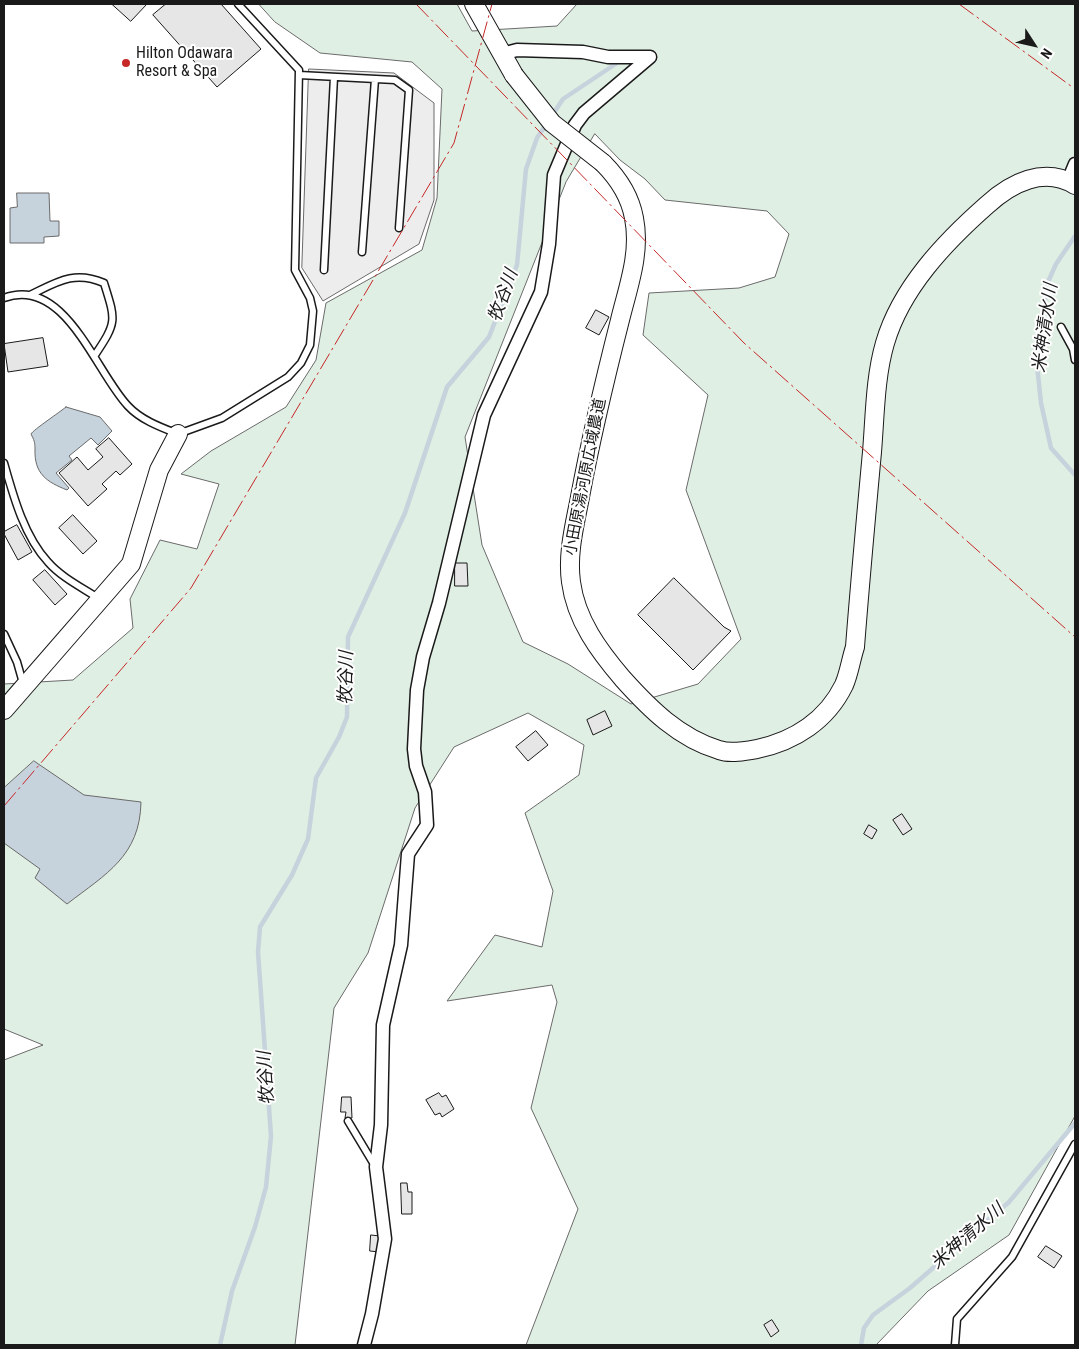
<!DOCTYPE html>
<html>
<head>
<meta charset="utf-8">
<style>
  body { margin:0 }
  #map { position:relative; width:1079px; height:1349px; overflow:hidden; background:#fff; font-family:"Roboto Condensed",sans-serif }
  canvas { display:block }
  .frame { position:absolute; inset:0; border:5px solid #1a1a1a; pointer-events:none }
  .north { position:absolute; left:1009px; top:20px; width:50px; height:50px; -webkit-text-stroke:4px #fff; paint-order:stroke; rotate:125deg; font-size:14px; font-weight:700; line-height:20px; text-align:center; color:#1a1a1a }
  .north::after { content:''; display:block; margin:auto; width:18px; height:22px; background:#1a1a1a; clip-path:polygon(50% 0,100% 100%,50% 72%,0 100%) }
</style>
</head>
<body>
<div id="map">
<canvas width="1079" height="1349"></canvas>
<div class="frame"></div>
<div class="north">N</div>
</div>
<script>
const g = document.querySelector('canvas').getContext('2d');
g.lineJoin = 'round';
function paint(path, color) { g.fillStyle = color; g.fill(path, 'evenodd'); }
function stroke(path, color, width, dash) { g.strokeStyle = color; g.lineWidth = width; g.lineCap = dash ? 'butt' : 'round'; g.setLineDash(dash || []); g.stroke(path); }
function drawText(font, color, halo, rows, align = 'center') {
  g.font = font + ' "Roboto Condensed","Noto Sans JP",sans-serif'; g.lineWidth = 4; g.setLineDash([]); g.textBaseline = 'middle'; g.strokeStyle = halo; g.fillStyle = color; for (const [text, x, y, turn = 0] of rows) {
    g.save(); g.translate(x, y); g.rotate((+turn || 0) * Math.PI / 180); g.textAlign = isNaN(turn) ? turn : align; if (halo) g.strokeText(text, 0, 0); g.fillText(text, 0, 0); g.restore();
  }
}
const green = new Path2D(`
  M 259,4 L 457,4 L 472,31 L 557,26 L 577,4 L 1075,4 L 1075,1116 L 1009,1235 L 928,1291 L 876,1345 L 526,1345 L 578,1209 L 531,1108 L 557,1002 L 552,985 L 447,1001 L 495,935 L 542,947 L 553,891 L 525,813 L 579,775 L 584,745 L 528,713 L 454,747 L 415,808 L 368,953 L 334,1008 L 295,1345 L 4,1345 L 4,1060 L 43,1045 L 4,1029 L 4,684 L 73,680 L 133,628 L 130,599 L 160,540 L 197,549 L 219,484 L 181,474 L 211,451 L 286,407 L 316,360 L 326,303 L 422,250 L 437,198 L 442,89 L 412,62 L 320,53 L 275,22 ZM 595,134 L 620,160 L 645,179 L 665,200 L 767,211 L 789,234 L 775,277 L 739,288 L 649,293 L 643,335 L 708,395 L 686,490 L 741,639 L 698,684 L 631,704 L 568,664 L 523,642 L 482,545 L 465,437 L 566,182 Z`);
paint(green, '#e0efe3');
stroke(green, '#6a6a6a', 1);
const parking = new Path2D(`
  M 309,69 L 394,73 L 434,103 L 434,200 L 419,244 L 323,301 L 302,268 Z`);
paint(parking, '#ededed');
stroke(parking, '#6a6a6a', 1);
const water = new Path2D(`
  M 17,193 L 49,193 L 50,221 L 59,221 L 59,236 L 44,237 L 44,243 L 10,243 L 10,208 L 17,207 Z
  M 66,407 L 100,417 L 112,431 L 98,445 L 91,438 L 69,456 L 72,460 L 56,473 L 69,488 L 67,490 C 47,482 34,474 35,449 C 35,442 34,440 31,434 C 33,430 60,412 66,407 Z
  M 34,761 L 84,795 L 141,802 C 140,856 106,874 67,904 L 35,878 L 40,869 L 4,843 L 4,788 Z`);
paint(water, '#c6d2dc');
stroke(water, '#6a6a6a', 1);
stroke(new Path2D(`
  M 551,117 L 563,99 L 617,63
  M 1075,236 L 1056,264 L 1048,282 L 1041,323 L 1037,365 L 1041,403 L 1051,448 L 1075,475
  M 220,1345 L 232,1291 L 255,1227 L 266,1187 L 271,1136 L 258,952 L 260,927 L 292,875 L 308,839 L 316,778 L 339,737 L 347,717 L 348,637 L 405,513 L 447,387 L 489,337 L 517,265 L 526,169 L 537,138 L 547,123
  M 861,1345 L 864,1328 L 873,1315 L 910,1288 L 1009,1202 L 1075,1123`), '#c6d2dc', 4.5);
const building = new Path2D(`
  M 112,4 L 147,4 L 131,21 Z
  M 166,4 L 221,4 L 261,49 L 217,87 L 153,15 Z
  M 596,310 L 609,317 L 599,335 L 586,328 Z
  M 43,338 L 48,366 L 8,372 L 4,344 Z
  M 109,438 L 132,464 L 120,475 L 116,471 L 102,484 L 107,489 L 88,506 L 59,473 L 77,457 L 88,470 L 103,457 L 96,449 Z
  M 73,515 L 97,541 L 83,554 L 59,528 Z
  M 17,525 L 32,552 L 18,560 L 4,534 L 4,532 Z
  M 455,563 L 467,563 L 468,586 L 455,586 Z
  M 45,570 L 67,594 L 55,605 L 33,580 Z
  M 674,578 L 724,627 L 731,631 L 693,670 L 638,615 Z
  M 605,711 L 612,726 L 593,735 L 587,720 Z
  M 536,731 L 548,745 L 528,761 L 516,747 Z
  M 902,814 L 912,829 L 903,835 L 893,820 Z
  M 869,825 L 877,830 L 872,839 L 864,834 Z
  M 439,1093 L 442,1097 L 446,1095 L 454,1109 L 442,1117 L 440,1113 L 435,1115 L 426,1100 Z
  M 342,1097 L 351,1097 L 352,1118 L 345,1118 L 346,1112 L 341,1112 Z
  M 401,1183 L 407,1183 L 408,1192 L 412,1192 L 412,1214 L 402,1214 Z
  M 371,1235 L 380,1236 L 379,1252 L 370,1251 Z
  M 1046,1246 L 1062,1256 L 1054,1268 L 1038,1257 Z
  M 772,1320 L 779,1331 L 771,1337 L 764,1325 Z`);
paint(building, '#e6e6e6');
stroke(building, '#1a1a1a', 1);
const lane = new Path2D(`
  M 299,75 L 395,80 L 409,90 L 399,228
  M 362,252 L 375,79
  M 324,270 L 334,77
  M 30,295 C 57,282 74,270 104,283 C 116,321 117,322 95,355
  M 4,298 C 65,275 96,373 128,406 C 141,420 160,427 178,434 L 222,418 L 288,377 L 301,363 L 310,345 L 313,311 L 310,298 L 295,270 L 299,70 L 238,4
  M 1061,327 L 1073,349 L 1075,360
  M 4,463 C 13,495 24,536 48,562 C 61,577 81,587 98,598
  M 4,634 L 17,662 L 23,683
  M 348,1121 L 375,1166
  M 955,1345 L 957,1319 L 1012,1257 L 1075,1144`);
const street = new Path2D(`
  M 502,54 L 517,50 L 583,52 L 608,57 L 650,57
  M 1068,181 L 1075,164
  M 364,1345 L 372,1314 L 385,1239 L 376,1167 L 381,1125 L 383,1025 L 401,945 L 408,854 L 427,825 L 425,792 L 416,766 L 414,749 L 417,690 L 423,657 L 439,603 L 484,415 L 541,292 L 549,244 L 554,175 L 575,125 L 584,113 L 650,57`);
const secondary = new Path2D(`
  M 474,4 L 514,75
  M 603,163 C 619,179 630,196 634,218 C 641,253 628,287 620,320 C 605,379 591,437 580,497 C 575,524 567,553 571,582 C 576,620 599,651 623,679 C 650,709 679,738 719,750 C 730,754 746,751 757,749 C 795,741 827,720 844,685 C 849,674 851,659 855,647 C 860,582 866,517 872,452 C 875,416 875,377 885,343 C 901,288 945,242 987,205 C 1011,183 1044,166 1075,185
  M 4,710 L 131,564 L 159,470 L 178,434`);
stroke(lane, '#1a1a1a', 9);
stroke(street, '#1a1a1a', 15);
stroke(secondary, '#1a1a1a', 20);
stroke(lane, '#fff', 6);
stroke(street, '#fff', 12);
stroke(secondary, '#fff', 18);
const secondaryBridge = new Path2D(`
  M 514,75 L 552,123 L 603,163`);
stroke(secondaryBridge, '#1a1a1a', 20, []);
stroke(secondaryBridge, '#fff', 18);
stroke(new Path2D(`
  M 416,4 L 744,343 L 1075,637
  M 959,4 L 1075,89
  M 4,806 L 191,588 L 454,143 L 492,4`), '#c62828', 1, [18, 4, 2.5, 4]);
for (const [x, y, r, color] of [
  [126,63,5,"#c62828"]
]) { const dot = new Path2D(); dot.arc(x, y, r, 0, 2 * Math.PI); g.fillStyle = color; g.fill(dot); stroke(dot, '#fff', 2); }
drawText('16px', '#1a1a1a', '#fff', [
  ["Hilton Odawara",136,54],
  ["Resort & Spa",136,72]
], 'left');
drawText('16px', '#1a1a1a', '#fff', [
  ["小田原湯河原広域農道",586,477,-79]
]);
drawText('italic 18px', '#1a1a1a', '#fff', [
  ["牧谷川",504,296,-70],
  ["米神清水川",1046,328,-82],
  ["牧谷川",347,678,-89],
  ["牧谷川",267,1078,-94],
  ["米神清水川",968,1237,-41]
]);
</script>
</body>
</html>
